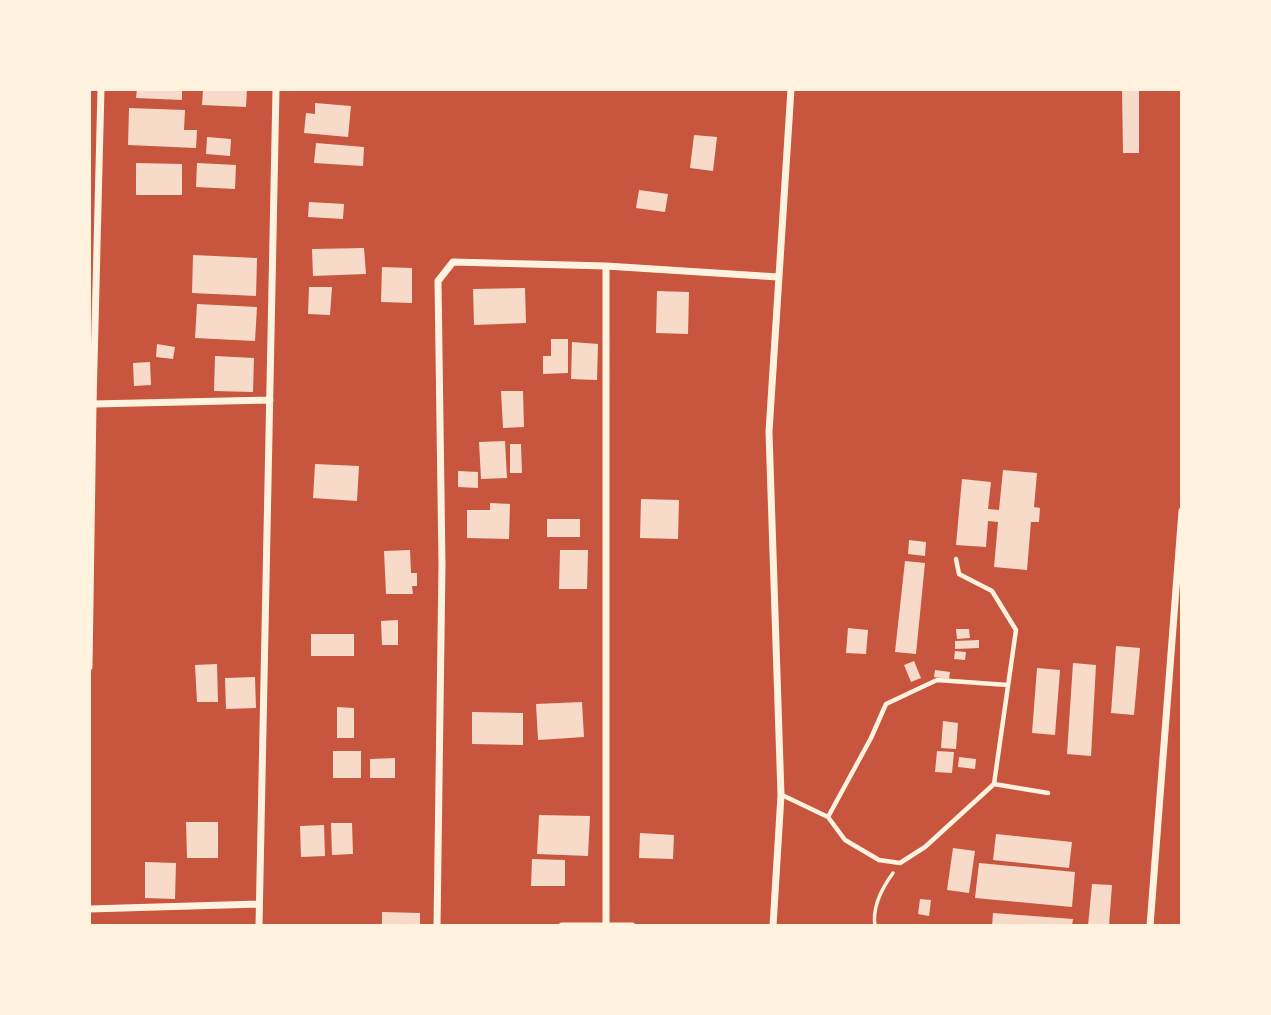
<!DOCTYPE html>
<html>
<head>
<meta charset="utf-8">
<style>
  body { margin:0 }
  #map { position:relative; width:1271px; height:1015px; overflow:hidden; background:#c8553d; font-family:"DM Sans",sans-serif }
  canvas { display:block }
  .frame { position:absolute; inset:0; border:91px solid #fff3e0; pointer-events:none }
</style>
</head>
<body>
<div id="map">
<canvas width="1271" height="1015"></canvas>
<div class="frame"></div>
</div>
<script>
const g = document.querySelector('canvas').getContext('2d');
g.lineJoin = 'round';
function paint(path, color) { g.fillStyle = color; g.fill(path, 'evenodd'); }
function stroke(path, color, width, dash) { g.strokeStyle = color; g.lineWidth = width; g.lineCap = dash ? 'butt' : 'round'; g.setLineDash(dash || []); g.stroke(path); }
paint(new Path2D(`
  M 137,89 L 182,89 L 182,100 L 136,98 Z
  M 203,89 L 247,89 L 246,107 L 202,105 Z
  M 1122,89 L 1139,89 L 1139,153 L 1123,153 Z
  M 315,103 L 351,106 L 348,137 L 304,133 L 306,113 L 315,114 Z
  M 129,108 L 185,110 L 184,130 L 197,130 L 196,148 L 128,145 Z
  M 694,135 L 717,137 L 713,171 L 690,168 Z
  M 207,137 L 231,139 L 230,156 L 206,154 Z
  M 316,143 L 364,147 L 363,166 L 314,163 Z
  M 136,163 L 182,164 L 182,195 L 136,195 Z
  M 197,163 L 236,165 L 235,189 L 196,187 Z
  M 639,190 L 668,194 L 665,212 L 636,208 Z
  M 309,202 L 344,204 L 343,219 L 308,217 Z
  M 364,248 L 366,274 L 313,276 L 312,249 Z
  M 193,255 L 257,258 L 256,296 L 192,293 Z
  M 382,267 L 412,268 L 412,303 L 381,302 Z
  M 309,287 L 332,287 L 330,315 L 308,314 Z
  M 525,288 L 526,323 L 474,325 L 473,289 Z
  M 657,291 L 689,292 L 688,334 L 656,333 Z
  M 197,304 L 257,307 L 255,341 L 195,338 Z
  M 551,339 L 568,339 L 568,373 L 543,374 L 543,356 L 551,356 Z
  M 572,342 L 598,344 L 597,380 L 571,379 Z
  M 157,344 L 175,347 L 173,359 L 156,357 Z
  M 215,356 L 254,358 L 253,392 L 214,391 Z
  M 150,362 L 151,385 L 134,386 L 133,363 Z
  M 501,391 L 523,391 L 524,427 L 503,428 Z
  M 505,441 L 507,478 L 481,479 L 479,442 Z
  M 510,444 L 521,444 L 522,473 L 510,473 Z
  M 315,464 L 359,466 L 357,501 L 313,498 Z
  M 1003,470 L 1037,473 L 1034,507 L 1040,508 L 1039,522 L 1031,522 L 1027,570 L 994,567 L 998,522 L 988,521 L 986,547 L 956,545 L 962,479 L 991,482 L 988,509 L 999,510 Z
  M 458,471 L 478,472 L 478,488 L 458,487 Z
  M 641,499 L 679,500 L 678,539 L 640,538 Z
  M 490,503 L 510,504 L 509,539 L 467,538 L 467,510 L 490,510 Z
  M 547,519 L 580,519 L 580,537 L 547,537 Z
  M 909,540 L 926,542 L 925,556 L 908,554 Z
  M 410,550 L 411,573 L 417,573 L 417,586 L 412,586 L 413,594 L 386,594 L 384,551 Z
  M 560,550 L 588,550 L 587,589 L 559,589 Z
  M 905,561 L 925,563 L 916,654 L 895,652 Z
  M 398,620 L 398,645 L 382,645 L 381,621 Z
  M 848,628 L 868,630 L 866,654 L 846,653 Z
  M 956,629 L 969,629 L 970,638 L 957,639 Z
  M 311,634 L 354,634 L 354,656 L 311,656 Z
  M 979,640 L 979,648 L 955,649 L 955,641 Z
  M 1116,646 L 1140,648 L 1134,715 L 1111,713 Z
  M 955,651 L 966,652 L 965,660 L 954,659 Z
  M 914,661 L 921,678 L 911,682 L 904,665 Z
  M 1073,663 L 1096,665 L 1091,756 L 1067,754 Z
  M 217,664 L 218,702 L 197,702 L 195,665 Z
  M 1037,668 L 1060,670 L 1055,735 L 1032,733 Z
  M 935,670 L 950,672 L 949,679 L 934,677 Z
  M 255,677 L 256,708 L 226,709 L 225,678 Z
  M 582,702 L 584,737 L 538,740 L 536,704 Z
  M 337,707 L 354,708 L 354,738 L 337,738 Z
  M 472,712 L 523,713 L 523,745 L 472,744 Z
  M 943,721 L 958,723 L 956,749 L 941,748 Z
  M 333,751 L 361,751 L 361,778 L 333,778 Z
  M 937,751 L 954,752 L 952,773 L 935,772 Z
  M 959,757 L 976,759 L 975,769 L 958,767 Z
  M 395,758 L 395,778 L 370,778 L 370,759 Z
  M 539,815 L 590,816 L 588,856 L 537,854 Z
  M 186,822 L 218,822 L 218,858 L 187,858 Z
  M 331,823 L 352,823 L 353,854 L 332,855 Z
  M 324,825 L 325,856 L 301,857 L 300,826 Z
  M 640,833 L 674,835 L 673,859 L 639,858 Z
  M 996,834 L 1072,842 L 1069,868 L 993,860 Z
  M 953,848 L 975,851 L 969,893 L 947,890 Z
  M 532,859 L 565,860 L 565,886 L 531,886 Z
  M 145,862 L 176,863 L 175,899 L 145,898 Z
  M 979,863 L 1075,872 L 1072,907 L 975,898 Z
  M 1092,884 L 1112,885 L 1109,926 L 1088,926 Z
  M 920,899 L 931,900 L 929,916 L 918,914 Z
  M 382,912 L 420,913 L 420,926 L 382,926 Z
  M 993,913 L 1073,919 L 1072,926 L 992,926 Z`), '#f7dbc8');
stroke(new Path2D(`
  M 875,926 C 872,907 882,888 893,873`), '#fff3e0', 3.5);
stroke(new Path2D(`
  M 956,559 L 959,574 L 992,591 L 1016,630 L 994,784
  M 782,795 L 828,817 L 845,840 L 879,860 L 900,863 L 925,847 L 994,784 L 1048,793
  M 828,817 L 871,738 L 886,704 L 937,680 L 1008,685`), '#fff3e0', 4.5);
stroke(new Path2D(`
  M 93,404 L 270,400
  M 89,667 L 93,404 L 101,89
  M 89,909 L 259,904
  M 259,926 L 276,89
  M 437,926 L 442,565 L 438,281 L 453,262 L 606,266 L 778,277
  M 562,926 L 632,926
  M 606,926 L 606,266
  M 773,926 L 781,795 L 769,432 L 791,89
  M 1150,926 L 1182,511`), '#fff3e0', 7);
</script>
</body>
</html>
